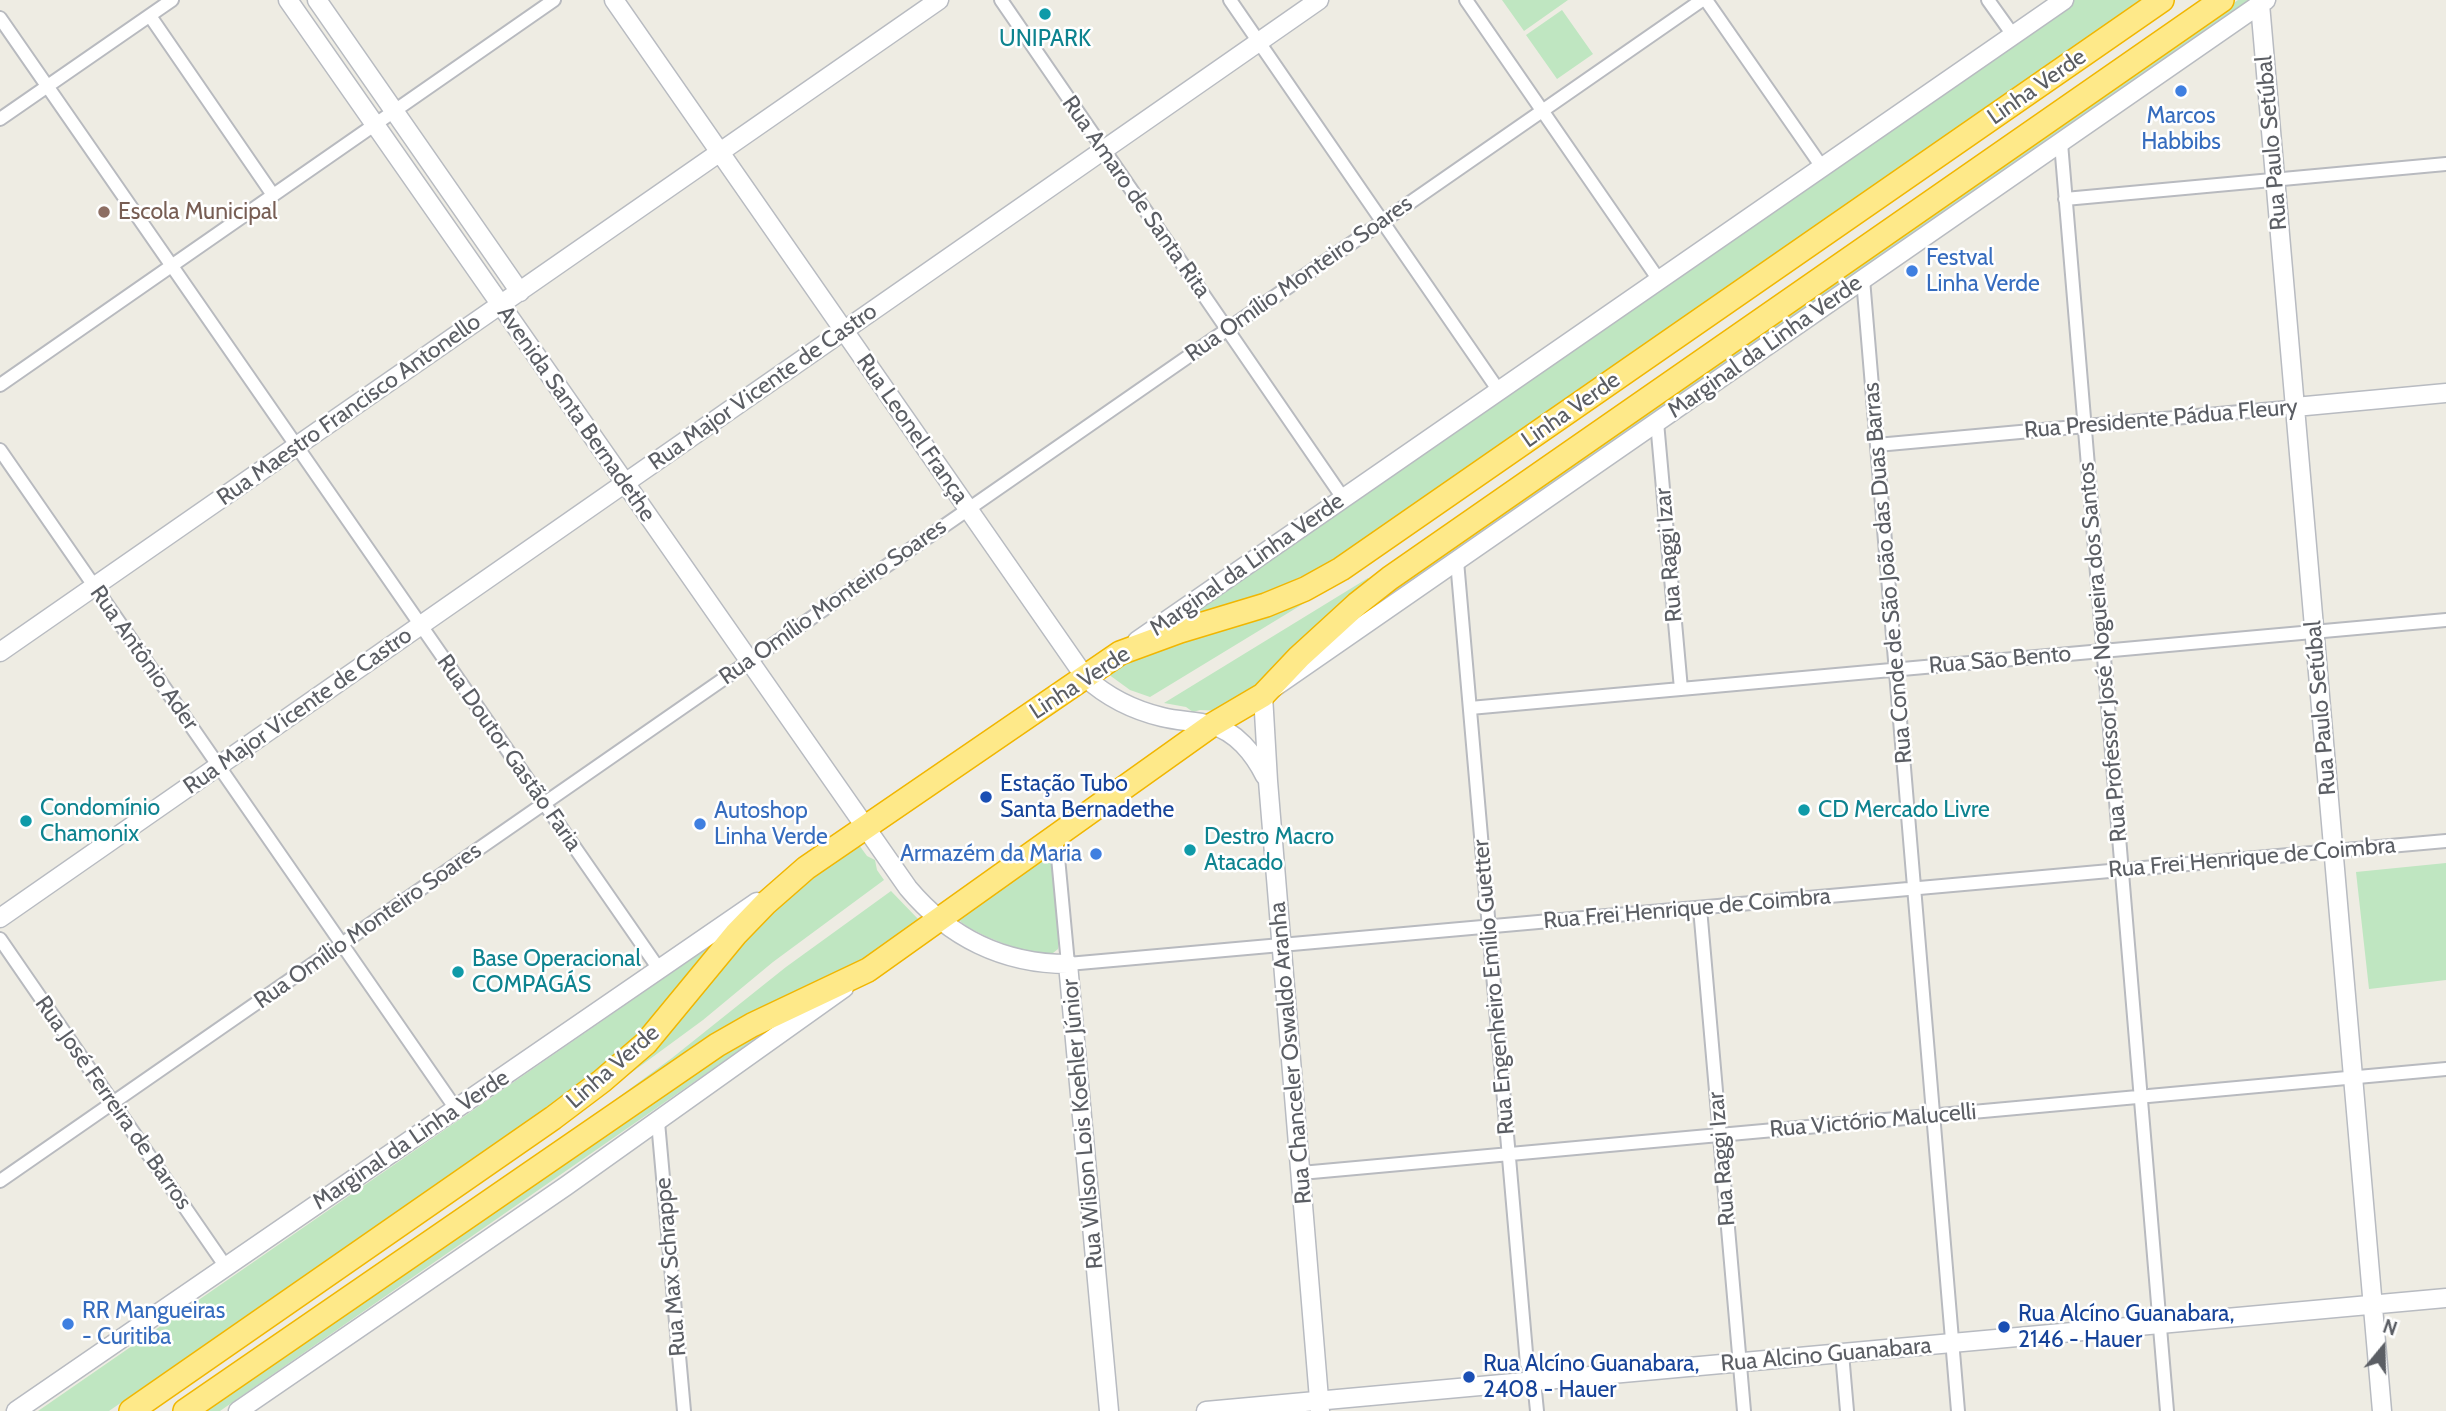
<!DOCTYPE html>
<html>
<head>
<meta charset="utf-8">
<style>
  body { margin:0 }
  #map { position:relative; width:2446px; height:1411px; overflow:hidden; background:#eeece3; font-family:Cabin,sans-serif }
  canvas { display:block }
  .north { position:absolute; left:2348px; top:1313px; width:70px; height:70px; -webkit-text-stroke:5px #fff; paint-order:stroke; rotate:19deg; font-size:19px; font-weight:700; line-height:28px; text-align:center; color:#5b5e64 }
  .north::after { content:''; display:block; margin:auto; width:24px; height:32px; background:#5b5e64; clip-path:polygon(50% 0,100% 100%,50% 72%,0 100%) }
</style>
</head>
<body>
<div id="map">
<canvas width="2446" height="1411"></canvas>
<div class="north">N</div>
</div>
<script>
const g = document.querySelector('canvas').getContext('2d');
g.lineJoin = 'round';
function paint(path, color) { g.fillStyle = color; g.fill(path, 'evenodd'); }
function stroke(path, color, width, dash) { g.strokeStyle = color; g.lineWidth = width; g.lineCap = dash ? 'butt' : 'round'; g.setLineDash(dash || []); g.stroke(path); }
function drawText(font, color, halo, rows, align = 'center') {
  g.font = font + ' Cabin,sans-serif'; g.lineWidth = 5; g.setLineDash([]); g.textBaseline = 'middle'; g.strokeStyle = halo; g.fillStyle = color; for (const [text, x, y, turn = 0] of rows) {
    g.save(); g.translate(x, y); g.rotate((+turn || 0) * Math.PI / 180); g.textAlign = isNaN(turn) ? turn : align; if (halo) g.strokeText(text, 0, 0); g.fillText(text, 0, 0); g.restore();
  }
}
paint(new Path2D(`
  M 1502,0 L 1568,0 L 1524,31 Z
  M 2070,0 L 2148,0 L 1355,548 L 1326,565 L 1270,591 L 1181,619 Z
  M 2238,0 L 2257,0 L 1335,635 L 1363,609 Z
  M 1562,10 L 1593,54 L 1557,79 L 1526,35 Z
  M 1362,568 L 1150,697 L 1130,690 L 1108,674 L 1128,662 Z
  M 1368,578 L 1370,581 L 1265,680 L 1221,711 L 1200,710 L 1193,712 L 1186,707 L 1164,703 Z
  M 859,845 L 867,856 L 875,860 L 877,870 L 884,880 L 773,962 L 703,1020 L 605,1092 L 765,917 L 819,872 Z
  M 1045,858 L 1050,858 L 1052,864 L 1059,943 L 1058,949 L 1053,953 C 1033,957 974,935 959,920 L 960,917 Z
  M 2446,863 L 2446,980 L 2369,989 L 2356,872 Z
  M 891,891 L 919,920 L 866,957 L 614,1104 L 612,1102 L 672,1058 L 786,967 Z
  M 722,938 L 668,1007 L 601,1070 L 109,1411 L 38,1411 Z
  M 779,1023 L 220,1411 L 201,1411 L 719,1053 Z`), '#bfe6c1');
const street = new Path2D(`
  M 1001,0 L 1343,498
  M 1230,0 L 1499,391
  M 1466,0 L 1659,280
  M 1706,0 L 1822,167
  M 1988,0 L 2013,35
  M 150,16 L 273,195
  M 0,18 L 659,969
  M 0,119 L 172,0
  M 2061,143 L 2167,1411
  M 2065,199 L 2446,164
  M 1863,279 L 1958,1411
  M 0,385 L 554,0
  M 1657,422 L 1681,689
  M 1877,445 L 2295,407
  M 0,450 L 456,1109
  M 1457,561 L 1527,1364 L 1534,1381 L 1537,1411
  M 1470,708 L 2446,620
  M 1056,836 L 1068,964 L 2446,841
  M 1700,908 L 1744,1411
  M 0,939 L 226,1267
  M 658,1122 L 684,1411
  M 1301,1173 L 2446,1069
  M 0,1181 L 1702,0
  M 1842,1353 L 1847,1411`);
const secondary = new Path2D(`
  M 288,0 L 908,888 C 949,937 1003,964 1068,964 L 1109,1411
  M 317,0 L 520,292
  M 614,0 L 1085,677 C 1107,697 1133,710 1162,717 C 1178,721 1195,721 1211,725 C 1236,731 1254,754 1265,776
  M 2260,4 L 2382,1411
  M 2295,407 L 2446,393
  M 1137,641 L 2064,0
  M 0,652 L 939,0
  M 0,918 L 1319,0
  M 16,1411 L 757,902
  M 238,1411 L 566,1186 L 844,988
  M 1206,1411 L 2446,1298
  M 1320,1411 L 1268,781 L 1263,695 L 2266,0`);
const highway = new Path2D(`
  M 131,1411 L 553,1118 L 602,1081 L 646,1043 L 736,934 L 766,903 L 806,868 L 1120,653 L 1180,631 L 1266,605 L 1305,589 L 1341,569 L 2162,0
  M 185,1411 L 717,1045 L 752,1025 L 868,970 L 1212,725 L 1263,695 L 1299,657 L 1357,604 L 1390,578 L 2222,0`);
stroke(street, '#b8babf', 16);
stroke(secondary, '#b8bbc1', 21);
stroke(highway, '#f1b600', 26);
stroke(street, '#fff', 12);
stroke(secondary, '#fff', 18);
stroke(highway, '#fee989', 23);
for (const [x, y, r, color] of [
  [1045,14,7,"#0f9aa8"],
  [2181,91,7,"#3f7fe0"],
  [104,212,7,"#8d6e63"],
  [1912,271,7,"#3f7fe0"],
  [986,797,7,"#1a4fb4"],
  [1804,810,7,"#0f9aa8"],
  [26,821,7,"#0f9aa8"],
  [700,824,7,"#3f7fe0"],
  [1190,850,7,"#0f9aa8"],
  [1096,854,7,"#3f7fe0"],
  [458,972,7,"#0f9aa8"],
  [68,1324,7,"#3f7fe0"],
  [2004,1327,7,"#1a4fb4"],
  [1469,1377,7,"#1a4fb4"]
]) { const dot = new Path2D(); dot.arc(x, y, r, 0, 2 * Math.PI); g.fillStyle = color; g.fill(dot); stroke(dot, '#fff', 2.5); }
drawText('23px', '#0d838f', '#fff', [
  ["UNIPARK",1045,39,"center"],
  ["Condomínio",40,808],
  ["Chamonix",40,834],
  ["CD Mercado Livre",1818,810],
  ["Destro Macro",1204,837],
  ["Atacado",1204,863],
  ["Base Operacional",472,959],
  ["COMPAGÁS",472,985]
], 'left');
drawText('23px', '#5b5e64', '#fff', [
  ["Linha Verde",2037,87,-35],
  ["Rua Paulo Setúbal",2272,143,-95],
  ["Rua Amaro de Santa Rita",1136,197,55],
  ["Rua Omílio Monteiro Soares",1299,279,-35],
  ["Marginal da Linha Verde",1765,347,-35],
  ["Rua Major Vicente de Castro",763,387,-35],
  ["Rua Maestro Francisco Antonello",349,410,-35],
  ["Linha Verde",1571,410,-35],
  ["Avenida Santa Bernadethe",576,414,55],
  ["Rua Presidente Pádua Fleury",2161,419,-5],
  ["Rua Leonel França",912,429,55],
  ["Rua Raggi Izar",1669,555,-95],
  ["Marginal da Linha Verde",1247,565,-35],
  ["Rua Conde de São João das Duas Barras",1888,573,-95],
  ["Rua Omílio Monteiro Soares",833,602,-35],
  ["Rua Professor José Nogueira dos Santos",2103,652,-95],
  ["Rua Antônio Ader",144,658,55],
  ["Rua São Bento",2000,660,-5],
  ["Linha Verde",1080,683,-33],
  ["Rua Paulo Setúbal",2321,708,-95],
  ["Rua Major Vicente de Castro",298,711,-35],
  ["Rua Doutor Gastão Faria",509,753,55],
  ["Rua Frei Henrique de Coimbra",2252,858,-5],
  ["Rua Frei Henrique de Coimbra",1687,909,-5],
  ["Rua Omílio Monteiro Soares",368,926,-35],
  ["Rua Engenheiro Emílio Guetter",1494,987,-95],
  ["Rua Chanceler Oswaldo Aranha",1291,1053,-95],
  ["Linha Verde",613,1067,-41],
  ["Rua José Ferreira de Barros",113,1103,55],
  ["Rua Victório Malucelli",1873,1121,-5],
  ["Rua Wilson Lois Koehler Júnior",1083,1124,-95],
  ["Marginal da Linha Verde",411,1140,-34],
  ["Rua Raggi Izar",1722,1159,-95],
  ["Rua Max Schrappe",671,1267,-95],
  ["Rua Alcino Guanabara",1826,1355,-5]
]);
drawText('23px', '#366cbe', '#fff', [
  ["Marcos",2181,116,"center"],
  ["Habbibs",2181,142,"center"],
  ["Festval",1926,258],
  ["Linha Verde",1926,284],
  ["Autoshop",714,811],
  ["Linha Verde",714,837],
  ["Armazém da Maria",1082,854,"right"],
  ["RR Mangueiras",82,1311],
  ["- Curitiba",82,1337]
], 'left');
drawText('23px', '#785e54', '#fff', [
  ["Escola Municipal",118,212]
], 'left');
drawText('23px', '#164399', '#fff', [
  ["Estação Tubo",1000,784],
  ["Santa Bernadethe",1000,810],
  ["Rua Alcíno Guanabara,",2018,1314],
  ["2146 - Hauer",2018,1340],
  ["Rua Alcíno Guanabara,",1483,1364],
  ["2408 - Hauer",1483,1390]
], 'left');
</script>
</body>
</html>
